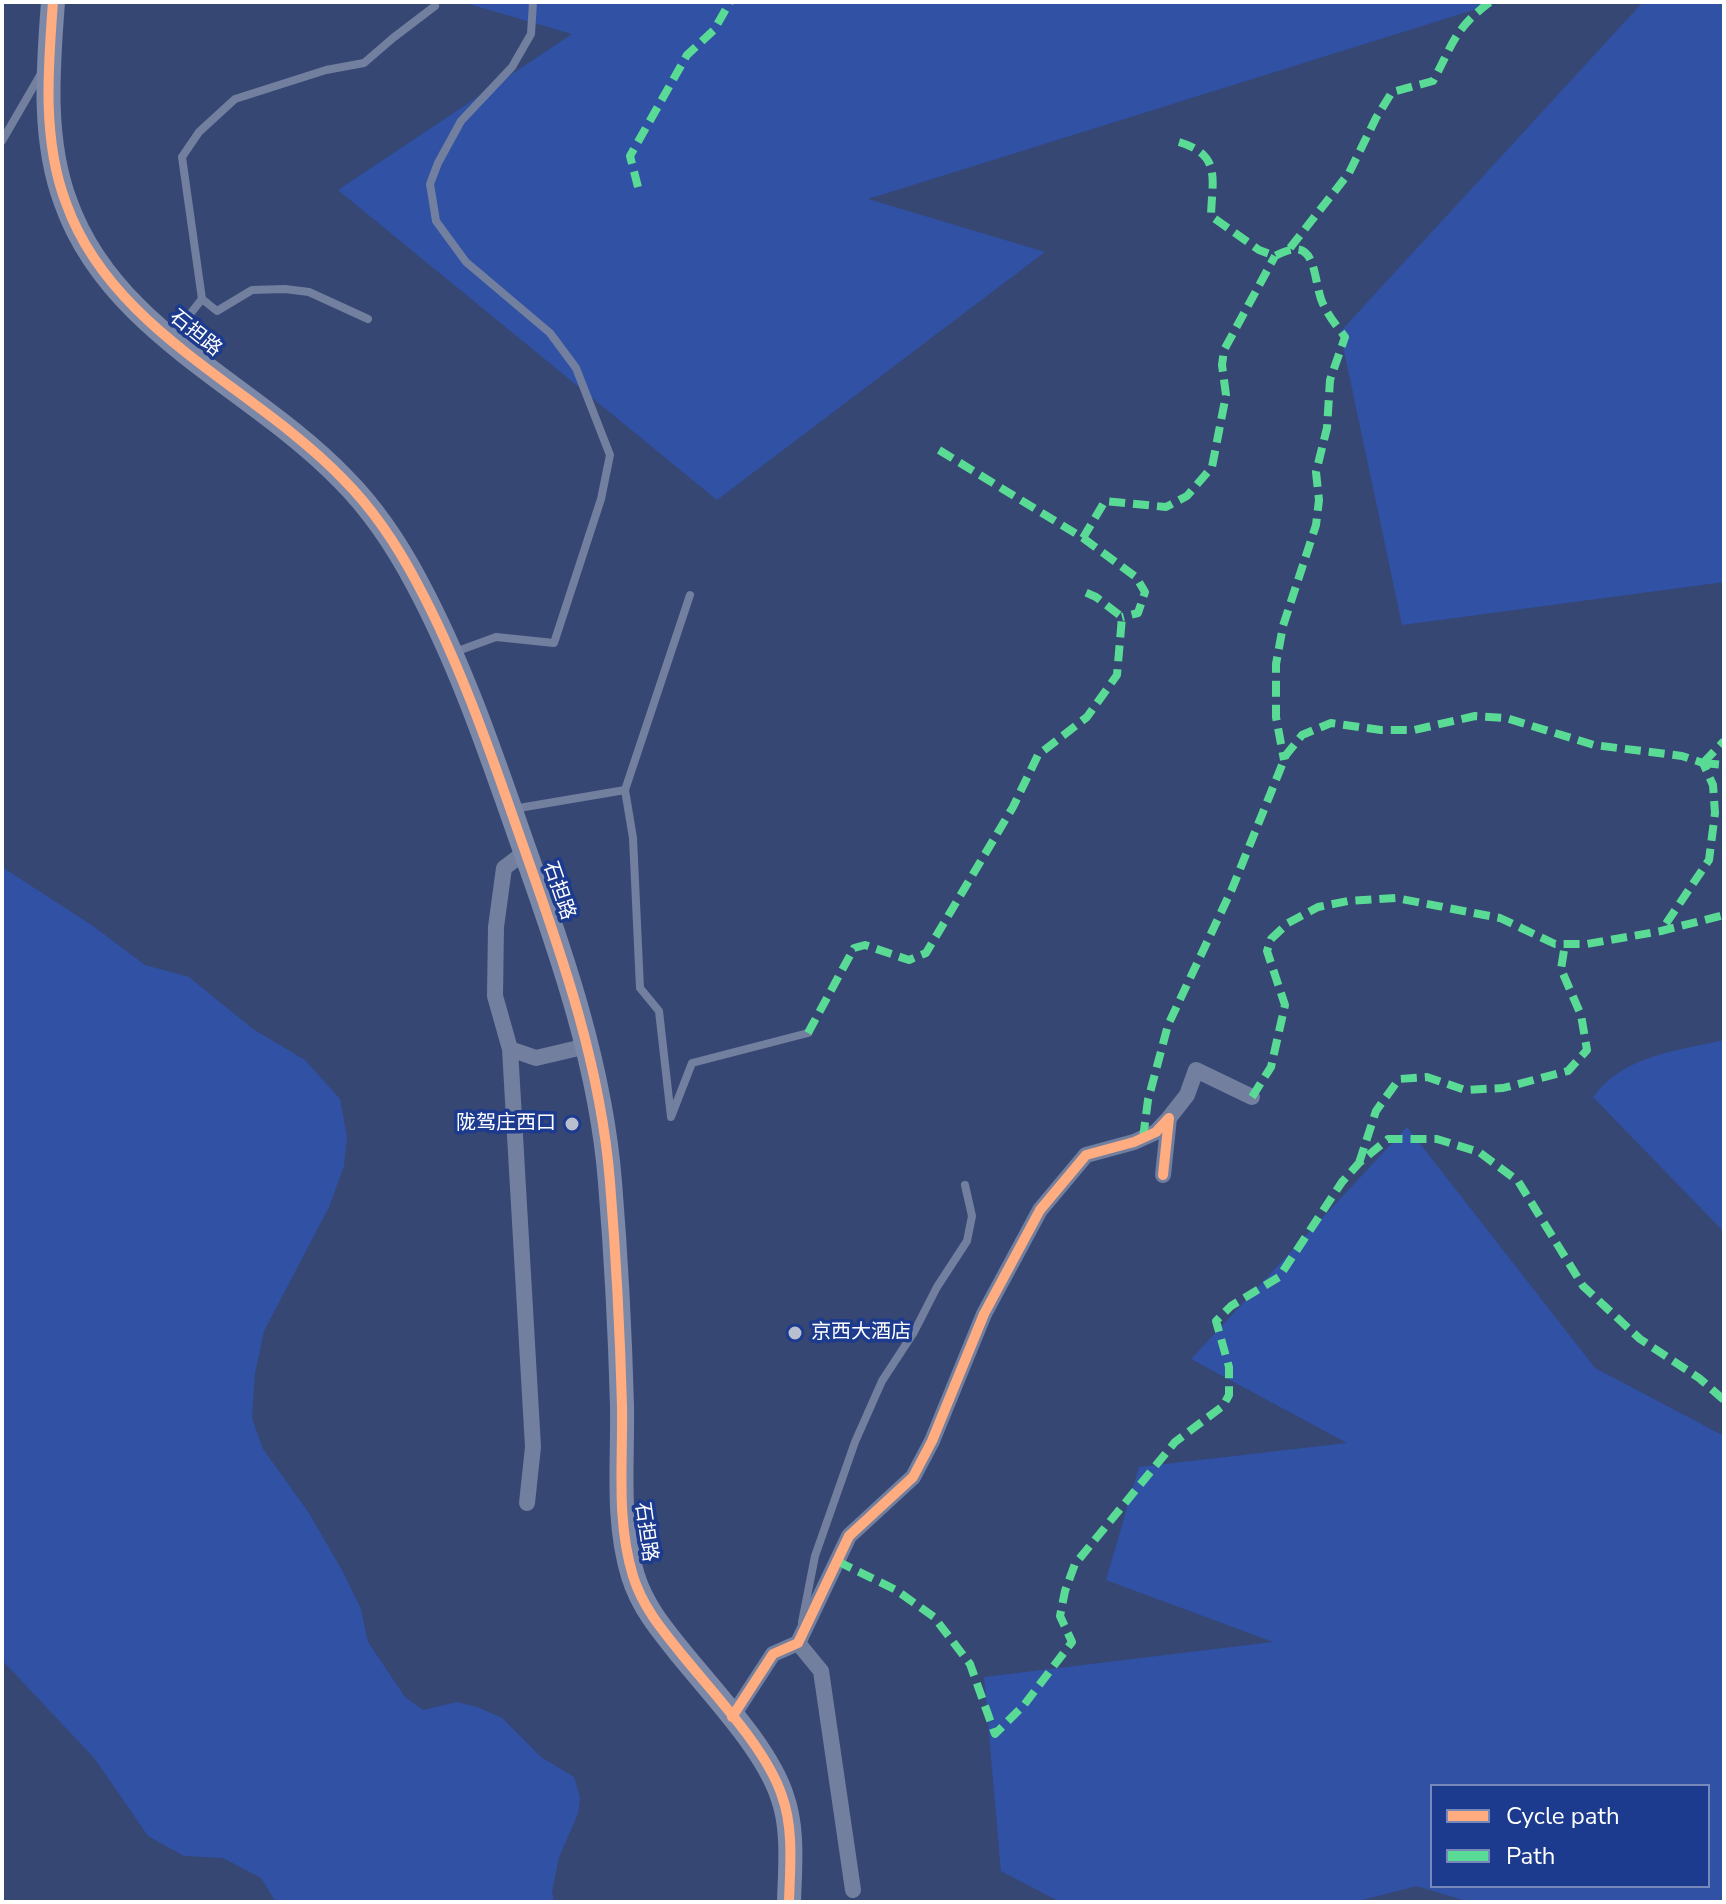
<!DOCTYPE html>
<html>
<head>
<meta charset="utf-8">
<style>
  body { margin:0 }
  #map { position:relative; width:1726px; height:1904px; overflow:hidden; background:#364774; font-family:"Nunito Sans",sans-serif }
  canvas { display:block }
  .frame { position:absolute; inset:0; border:4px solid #fff; pointer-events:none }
  .legend { position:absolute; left:1430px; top:1784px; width:280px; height:104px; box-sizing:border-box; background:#1c3a8e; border:2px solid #7789bb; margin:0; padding:10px 14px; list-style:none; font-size:24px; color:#fff }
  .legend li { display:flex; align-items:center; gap:16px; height:40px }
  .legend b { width:40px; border:2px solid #7789bb }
</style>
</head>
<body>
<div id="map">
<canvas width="1726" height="1904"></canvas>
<div class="frame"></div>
<ul class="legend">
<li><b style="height:10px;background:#ffac80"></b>Cycle path</li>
<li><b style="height:10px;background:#5adb95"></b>Path</li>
</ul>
</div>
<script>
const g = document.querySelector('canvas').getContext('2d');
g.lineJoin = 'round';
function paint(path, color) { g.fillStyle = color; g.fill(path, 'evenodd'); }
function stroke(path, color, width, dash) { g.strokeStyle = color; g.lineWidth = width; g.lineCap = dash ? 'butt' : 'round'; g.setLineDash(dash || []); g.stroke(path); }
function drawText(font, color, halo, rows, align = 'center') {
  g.font = font + ' "Nunito Sans","Noto Sans SC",sans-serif'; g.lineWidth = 7; g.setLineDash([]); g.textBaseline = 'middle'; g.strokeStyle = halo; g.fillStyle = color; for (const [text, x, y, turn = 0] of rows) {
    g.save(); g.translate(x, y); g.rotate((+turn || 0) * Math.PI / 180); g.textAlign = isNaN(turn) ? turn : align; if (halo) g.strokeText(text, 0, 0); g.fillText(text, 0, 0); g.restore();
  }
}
paint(new Path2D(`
  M 462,2 L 1499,2 L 868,199 L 1045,252 L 717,500 L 338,190 L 572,34 Z
  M 1643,2 L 1724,2 L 1724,582 L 1402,625 L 1340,332 Z
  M 2,867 L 93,926 L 145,965 L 189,977 L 253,1029 L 305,1060 L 340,1099 L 347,1137 L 344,1166 L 329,1207 L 264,1331 L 255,1374 L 252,1418 L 263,1449 L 309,1513 L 343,1572 L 361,1609 L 368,1642 L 405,1697 L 423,1710 L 457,1702 L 477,1707 L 502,1718 L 541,1757 L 574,1777 L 580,1797 L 578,1814 L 559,1857 L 552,1892 L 554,1902 L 276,1902 L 261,1878 L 223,1858 L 184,1856 L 148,1836 L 95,1759 L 2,1660 Z
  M 1724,1040 L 1724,1232 L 1593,1097 C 1624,1055 1676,1051 1724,1040 Z
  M 1407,1127 L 1595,1368 L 1724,1436 L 1724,1902 L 1469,1902 L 1417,1886 L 1354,1902 L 1060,1902 L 1001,1871 L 984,1677 L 1273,1642 L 1106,1580 L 1139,1467 L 1347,1443 L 1191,1359 ZM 1708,1786 L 1708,1886 L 1432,1886 L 1432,1786 Z`), '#3051a4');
stroke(new Path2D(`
  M 2,141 L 42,72
  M 202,299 L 182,157 L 199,132 L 235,99 L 326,70 L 364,63 L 393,38 L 435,6
  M 171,338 L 202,299 L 217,311 L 252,290 L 285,289 L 309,292 L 368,319
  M 455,652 L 496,637 L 554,643 L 601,499 L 610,455 L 576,368 L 550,333 L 466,262 L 436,221 L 430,184 L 438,163 L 461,121 L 512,67 L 531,34 L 533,2
  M 625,790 L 690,595
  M 513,809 L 625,790 L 633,838 L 640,988 L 659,1011 L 671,1117 L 692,1063 L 808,1033
  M 802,1622 L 815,1556 L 855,1442 L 882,1381 L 914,1332 L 937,1287 L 967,1241 L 972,1216 L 965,1185`), '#727f9f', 8);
stroke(new Path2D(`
  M 525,852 L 504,868 L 496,927 L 495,996 L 510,1049 L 533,1447 L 527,1503
  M 510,1049 L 536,1058 L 587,1046
  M 1169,1118 L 1187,1095 L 1196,1070 L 1252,1097
  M 798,1643 L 821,1671 L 853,1890
  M 732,1717 L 773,1654 L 798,1643 L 849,1536 L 913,1477 L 932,1441 L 984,1314 L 1040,1210 L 1086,1155 L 1134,1142 L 1156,1132 L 1169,1118 L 1163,1175`), '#727f9f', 16);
stroke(new Path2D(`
  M 53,2 C 48,68 42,140 66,203 C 112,332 254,386 343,479 C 372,508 398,547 417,583 C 463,669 493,760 525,851 C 563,958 601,1068 610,1182 C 616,1256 620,1331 622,1406 C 623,1463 616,1520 633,1576 C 643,1608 663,1631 684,1657 C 715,1695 767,1750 782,1796 C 794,1829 790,1867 789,1902`), '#7c88a7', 24);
stroke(new Path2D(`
  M 1179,142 C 1222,155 1212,179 1211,216 L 1259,250 L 1275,256 C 1316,234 1312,271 1321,299 C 1326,313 1336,325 1345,337 L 1330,380 L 1327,428 L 1316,472 L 1319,500 L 1316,525 L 1283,626 L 1276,664 L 1276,717 L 1284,760
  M 638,187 L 630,156 L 687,55 L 714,30 L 730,2
  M 1290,248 L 1349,173 L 1376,118 L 1392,92 L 1433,81 C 1453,44 1454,29 1490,2
  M 939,450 L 1083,538 L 1105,501 L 1166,507 L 1187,496 L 1212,467 L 1226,395 L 1222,365 L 1224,350 L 1275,256
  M 1083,538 L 1136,577 L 1145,592 L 1138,613 L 1122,617
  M 1703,763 L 1724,741
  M 1703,763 L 1724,765
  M 808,1033 L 854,948 L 865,945 L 909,960 L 926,953 L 1013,807 L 1038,755 L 1087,717 L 1117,675 L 1122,617 L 1096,597 L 1080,590
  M 1252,1097 L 1271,1067 L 1285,1005 L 1267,951 L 1271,939 L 1288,923 L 1318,907 L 1348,901 L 1396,898 L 1500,918 L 1555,944 L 1587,944 L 1661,931 L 1724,915
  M 1143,1138 L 1148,1100 L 1168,1025 L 1232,889 L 1286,755 L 1302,735 L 1331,723 L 1381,730 L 1414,730 L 1475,716 L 1506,718 L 1594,745 L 1682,756 L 1703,763 L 1713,785 L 1715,813 L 1709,860 L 1661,931
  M 1359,1163 L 1376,1111 L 1399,1079 L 1427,1077 L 1465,1090 L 1503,1088 L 1568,1071 L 1587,1050 L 1581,1015 L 1561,969 L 1565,944
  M 837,1561 L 896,1590 L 934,1617 L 970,1664 L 995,1734 L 1024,1705 L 1072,1642 L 1060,1616 L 1065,1591 L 1075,1564 L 1175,1442 L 1223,1406 L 1229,1395 L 1229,1367 L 1216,1321 L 1231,1306 L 1279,1277 L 1342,1182 L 1359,1163 L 1388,1139 L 1437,1139 L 1479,1152 L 1518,1181 L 1583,1286 L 1640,1339 L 1699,1378 L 1724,1400`), '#5adb95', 8, [16, 8]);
stroke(new Path2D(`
  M 53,2 C 48,68 42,140 66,203 C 112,332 254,386 343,479 C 372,508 398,547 417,583 C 463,669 493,760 525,851 C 563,958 601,1068 610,1182 C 616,1256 620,1331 622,1406 C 623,1463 616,1520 633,1576 C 643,1608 663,1631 684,1657 C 715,1695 767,1750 782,1796 C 794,1829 790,1867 789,1902
  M 732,1717 L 773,1654 L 798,1643 L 849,1536 L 913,1477 L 932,1441 L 984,1314 L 1040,1210 L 1086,1155 L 1134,1142 L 1156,1132 L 1169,1118 L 1163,1175`), '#ffac80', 10);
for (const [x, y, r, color] of [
  [572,1124,8,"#b9bfce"],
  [795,1333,8,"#b9bfce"]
]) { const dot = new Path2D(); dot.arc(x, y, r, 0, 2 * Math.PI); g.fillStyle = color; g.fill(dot); stroke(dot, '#1c3a8e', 3); }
drawText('20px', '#fff', '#1c3a8e', [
  ["石担路",195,334,39],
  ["石担路",558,891,71],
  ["石担路",645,1532,82]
]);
drawText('20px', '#fff', '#1c3a8e', [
  ["陇驾庄西口",556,1124],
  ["京西大酒店",811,1333,"left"]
], 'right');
</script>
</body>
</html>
